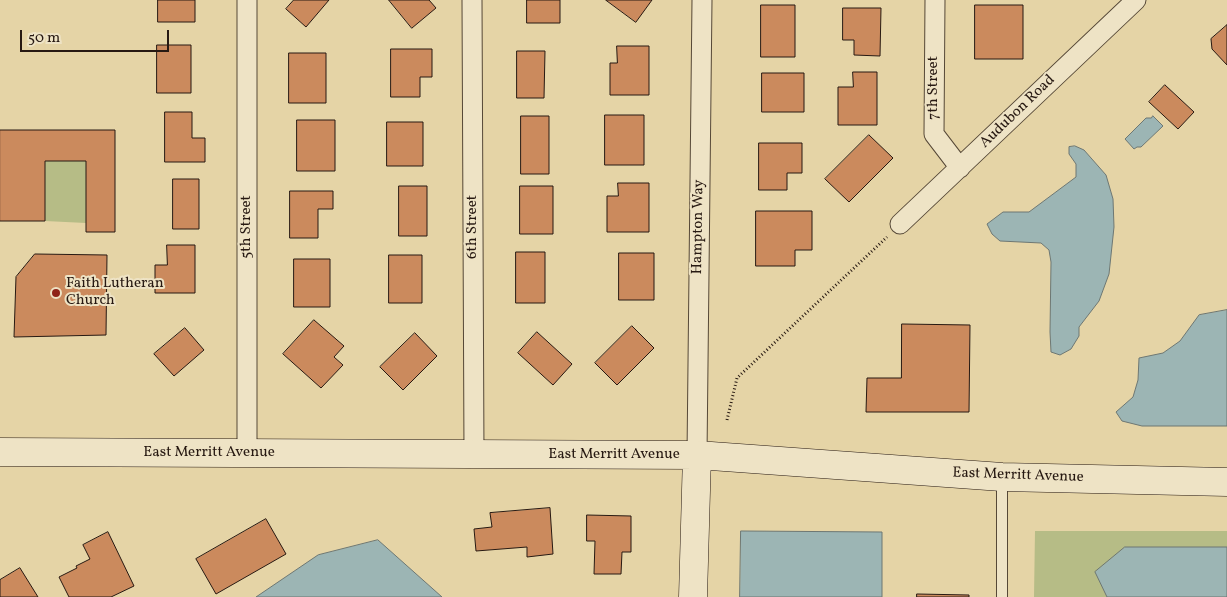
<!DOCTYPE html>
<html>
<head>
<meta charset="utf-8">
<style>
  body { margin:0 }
  #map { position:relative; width:1227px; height:597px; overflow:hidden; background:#e5d4a6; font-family:Vollkorn,serif }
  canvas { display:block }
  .scale { position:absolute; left:20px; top:30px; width:149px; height:22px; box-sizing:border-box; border:2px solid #271912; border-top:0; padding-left:6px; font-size:15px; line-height:18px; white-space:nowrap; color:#271912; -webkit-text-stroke:4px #eee3c5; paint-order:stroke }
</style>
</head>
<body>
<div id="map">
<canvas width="1227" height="597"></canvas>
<div class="scale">50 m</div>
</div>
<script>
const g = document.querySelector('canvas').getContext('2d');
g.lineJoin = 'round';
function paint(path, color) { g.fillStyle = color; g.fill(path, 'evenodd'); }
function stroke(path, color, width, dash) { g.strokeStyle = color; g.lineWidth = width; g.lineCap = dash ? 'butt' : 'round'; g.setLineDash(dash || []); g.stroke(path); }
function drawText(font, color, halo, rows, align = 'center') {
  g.font = font + ' Vollkorn,serif'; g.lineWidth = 4; g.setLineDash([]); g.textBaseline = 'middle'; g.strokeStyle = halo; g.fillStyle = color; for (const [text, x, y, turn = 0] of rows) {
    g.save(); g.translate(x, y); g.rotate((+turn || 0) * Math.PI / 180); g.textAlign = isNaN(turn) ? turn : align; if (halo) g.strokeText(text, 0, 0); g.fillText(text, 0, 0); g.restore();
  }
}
paint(new Path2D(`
  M 45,161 L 86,161 L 86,223 L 45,221 Z
  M 1035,531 L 1227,531 L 1227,597 L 1034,597 Z`), '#b6bc86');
const water = new Path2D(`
  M 1153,116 L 1163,126 L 1141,147 L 1137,147 L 1134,149 L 1125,139 L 1146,118 L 1151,118 Z
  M 1075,146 L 1084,150 L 1106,175 L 1113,199 L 1114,227 L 1109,274 L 1099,301 L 1079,327 L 1079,336 L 1071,349 L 1060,355 L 1051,352 L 1050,332 L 1051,262 L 1049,250 L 1041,243 L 1000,241 L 992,234 L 987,224 L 1003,212 L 1029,212 L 1076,177 L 1076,164 L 1069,154 L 1069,147 Z
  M 1227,310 L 1227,426 L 1142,426 L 1122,421 L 1116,412 L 1133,397 L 1138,380 L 1139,358 L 1163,353 L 1180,341 L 1199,315 Z
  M 741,531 L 882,532 L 882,597 L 740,597 Z
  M 378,540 L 442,597 L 256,597 L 318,555 Z
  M 1125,547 L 1227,547 L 1227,597 L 1107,597 L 1095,572 Z`);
paint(water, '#9cb5b4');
stroke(water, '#6d7773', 1);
const building = new Path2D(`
  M 158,0 L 195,0 L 195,22 L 158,22 Z
  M 294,0 L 329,0 L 306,27 L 286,9 Z
  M 389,0 L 429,0 L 436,8 L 412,28 Z
  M 527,0 L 560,0 L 560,23 L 527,23 Z
  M 606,0 L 652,0 L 636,22 Z
  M 761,5 L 795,5 L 795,57 L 761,57 Z
  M 975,5 L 1023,5 L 1023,59 L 975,59 Z
  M 843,8 L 881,8 L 880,56 L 854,55 L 854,40 L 843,40 Z
  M 1227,25 L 1227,65 L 1212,49 L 1211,39 Z
  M 157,45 L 191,45 L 191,93 L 157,93 Z
  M 617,46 L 649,46 L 649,95 L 610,95 L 610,63 L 617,63 Z
  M 391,49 L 432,49 L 432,77 L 420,77 L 420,97 L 391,97 Z
  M 517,51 L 545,51 L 544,98 L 517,98 Z
  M 289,53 L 326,53 L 326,103 L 289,103 Z
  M 853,72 L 877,72 L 877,125 L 838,125 L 838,87 L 853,87 Z
  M 762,73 L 804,73 L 804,112 L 762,112 Z
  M 1165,85 L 1194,112 L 1178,129 L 1149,102 Z
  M 165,112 L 192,112 L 192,138 L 205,138 L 205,162 L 165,162 Z
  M 605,115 L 644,115 L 644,165 L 605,165 Z
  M 521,116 L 549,116 L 549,174 L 521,174 Z
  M 297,120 L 335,120 L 335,171 L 297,171 Z
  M 387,122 L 423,122 L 423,166 L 387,166 Z
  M 0,130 L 115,130 L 115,232 L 86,232 L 86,161 L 45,161 L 45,221 L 0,221 Z
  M 869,135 L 893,158 L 849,202 L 825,179 Z
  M 759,143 L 802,143 L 802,173 L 787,173 L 787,190 L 759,190 Z
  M 173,179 L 199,179 L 199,229 L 173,229 Z
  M 618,183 L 649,183 L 649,232 L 607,232 L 607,196 L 618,196 Z
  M 399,186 L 427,186 L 427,236 L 399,236 Z
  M 520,186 L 553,186 L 553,234 L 520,234 Z
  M 290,191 L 333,191 L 333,209 L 318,209 L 318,238 L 290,238 Z
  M 756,211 L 812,211 L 812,250 L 795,250 L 795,266 L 756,266 Z
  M 167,245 L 195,245 L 195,293 L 155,293 L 155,265 L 167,265 Z
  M 516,252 L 545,252 L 545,303 L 516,303 Z
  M 619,253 L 654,253 L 654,300 L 619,300 Z
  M 35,254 L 107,255 L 106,335 L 14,337 L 16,277 Z
  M 389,255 L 422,255 L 422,303 L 389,303 Z
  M 294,259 L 330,259 L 330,307 L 294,307 Z
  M 314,320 L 344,346 L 334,357 L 343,365 L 321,388 L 283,354 Z
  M 902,324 L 970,325 L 969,412 L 866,412 L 867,378 L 901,378 Z
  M 632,326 L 654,348 L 617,385 L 595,363 Z
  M 185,328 L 204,350 L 174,376 L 154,354 Z
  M 537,332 L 572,364 L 553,385 L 518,353 Z
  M 415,333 L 437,356 L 403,390 L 380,367 Z
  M 550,508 L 553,554 L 527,557 L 527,547 L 476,551 L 474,529 L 492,527 L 490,513 Z
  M 587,515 L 631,516 L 631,552 L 622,552 L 621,574 L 594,574 L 595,541 L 587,541 Z
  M 266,519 L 286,554 L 216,594 L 196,559 Z
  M 108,532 L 134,586 L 111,597 L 69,597 L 59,577 L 77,568 L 76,566 L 90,559 L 83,545 Z
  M 20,568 L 38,597 L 0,597 L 0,580 Z
  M 917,594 L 969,595 L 969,597 L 917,597 Z`);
paint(building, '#cb8a5d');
stroke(building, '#271912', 1);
const lane = new Path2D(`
  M 1002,597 L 1002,478`);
const street = new Path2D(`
  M 247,0 L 247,453
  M 472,0 L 474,454
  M 935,0 L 934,134 L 960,168
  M 900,224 L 1136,0
  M 697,455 L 702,0`);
const secondary = new Path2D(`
  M 0,452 L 697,455 L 1002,477 L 1227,482
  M 693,597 L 697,455`);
stroke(lane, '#564837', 12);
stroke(street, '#564837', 21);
stroke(secondary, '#271912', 29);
stroke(new Path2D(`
  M 727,420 L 737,378 L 887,237`), '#271912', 3, [1, 2.5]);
stroke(lane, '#eee3c5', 10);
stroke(street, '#eee3c5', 19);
stroke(secondary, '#eee3c5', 28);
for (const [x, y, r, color] of [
  [56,293,5,"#8f2418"]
]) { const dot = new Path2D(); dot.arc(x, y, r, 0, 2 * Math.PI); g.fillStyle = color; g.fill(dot); stroke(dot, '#eee3c5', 2); }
drawText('15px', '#271912', '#eee3c5', [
  ["7th Street",934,88,-90],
  ["Audubon Road",1018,112,-44],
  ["5th Street",247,227,-90],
  ["6th Street",473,227,-90],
  ["Hampton Way",699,227,-89],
  ["East Merritt Avenue",209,453],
  ["East Merritt Avenue",614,455],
  ["East Merritt Avenue",1018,476,2]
]);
drawText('15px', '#271912', '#eee3c5', [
  ["Faith Lutheran",66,284],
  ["Church",66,301]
], 'left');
</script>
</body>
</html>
